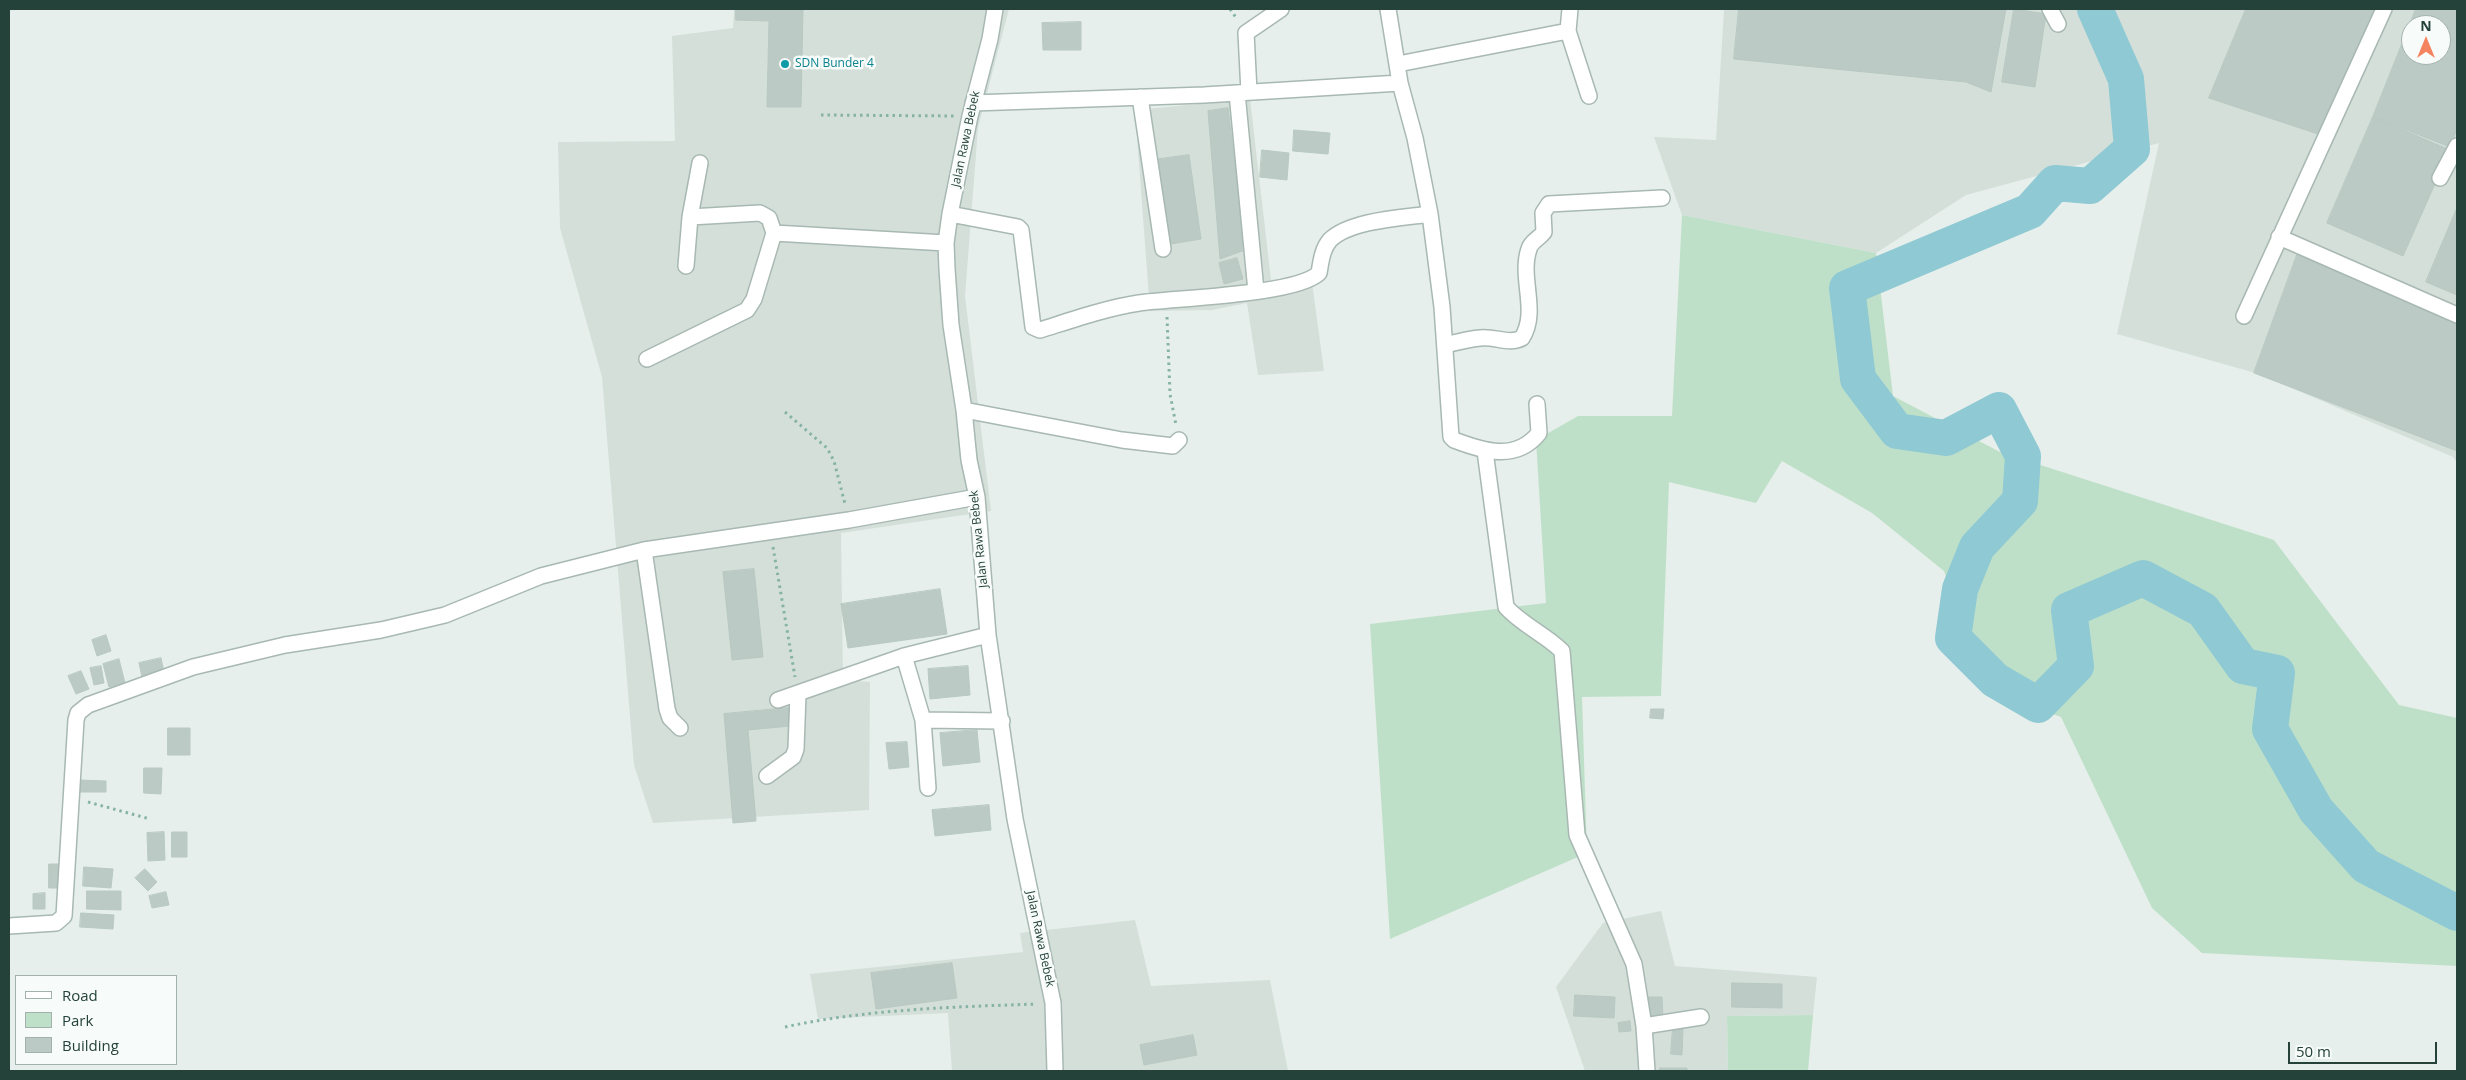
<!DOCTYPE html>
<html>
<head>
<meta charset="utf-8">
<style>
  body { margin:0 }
  #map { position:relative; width:2466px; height:1080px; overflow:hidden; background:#e6efeb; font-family:"Open Sans",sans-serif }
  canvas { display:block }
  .frame { position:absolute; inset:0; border:10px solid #24423a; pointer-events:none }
  .legend { position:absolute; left:15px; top:975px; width:162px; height:90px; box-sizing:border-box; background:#f7fbf9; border:1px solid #a3b1ad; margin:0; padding:6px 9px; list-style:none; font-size:15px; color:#24423a }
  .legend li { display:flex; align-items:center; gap:10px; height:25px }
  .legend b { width:25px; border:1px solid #a3b1ad }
  .north { position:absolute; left:2401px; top:15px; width:50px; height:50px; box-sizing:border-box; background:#f7fbf9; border:1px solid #a3b1ad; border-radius:50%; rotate:0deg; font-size:14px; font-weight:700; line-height:20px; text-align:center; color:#24423a }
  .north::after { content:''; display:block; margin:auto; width:18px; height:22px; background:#f4845f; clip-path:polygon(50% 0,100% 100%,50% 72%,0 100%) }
  .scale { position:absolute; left:2288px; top:1042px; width:149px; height:22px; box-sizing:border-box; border:2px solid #24423a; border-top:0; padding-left:6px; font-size:15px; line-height:18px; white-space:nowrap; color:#24423a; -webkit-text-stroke:4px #f7fbf9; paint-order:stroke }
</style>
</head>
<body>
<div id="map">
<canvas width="2466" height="1080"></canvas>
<div class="frame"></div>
<ul class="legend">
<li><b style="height:6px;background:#fff"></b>Road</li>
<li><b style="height:14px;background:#bfe0c8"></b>Park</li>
<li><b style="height:14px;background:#bbcac4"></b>Building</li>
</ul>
<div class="north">N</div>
<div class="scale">50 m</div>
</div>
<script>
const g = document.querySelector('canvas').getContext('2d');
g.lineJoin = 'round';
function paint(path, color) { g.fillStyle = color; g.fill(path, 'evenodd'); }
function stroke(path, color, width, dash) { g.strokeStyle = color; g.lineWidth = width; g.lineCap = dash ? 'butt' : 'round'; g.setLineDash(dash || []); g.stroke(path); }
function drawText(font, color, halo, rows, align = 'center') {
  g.font = font + ' "Open Sans",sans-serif'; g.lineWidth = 5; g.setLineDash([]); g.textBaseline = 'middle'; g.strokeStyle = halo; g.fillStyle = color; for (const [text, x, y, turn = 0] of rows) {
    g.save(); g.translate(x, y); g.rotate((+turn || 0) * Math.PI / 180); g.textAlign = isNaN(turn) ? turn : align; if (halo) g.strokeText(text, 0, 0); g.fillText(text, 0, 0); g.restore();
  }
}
paint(new Path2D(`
  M 734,9 L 1009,9 L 978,128 L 965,296 L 991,511 L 841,533 L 843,680 L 870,682 L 869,810 L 653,823 L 634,765 L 602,377 L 560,228 L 558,142 L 675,141 L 672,36 L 733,28 Z
  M 1724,9 L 2457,9 L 2457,463 L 2453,457 L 2259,374 L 2117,334 L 2159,143 L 1966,195 L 1876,253 L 1682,215 L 1654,137 L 1716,140 ZM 2411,25 L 2441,25 L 2441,55 L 2411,55 Z
  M 1250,99 L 1271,280 L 1311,275 L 1324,371 L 1258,375 L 1247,303 L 1212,310 L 1150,311 L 1135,110 Z
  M 1661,911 L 1675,966 L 1817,977 L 1813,1015 L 1727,1016 L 1728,1071 L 1585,1071 L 1556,987 L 1603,923 Z
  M 1135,920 L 1151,986 L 1270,980 L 1288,1071 L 952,1071 L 948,1013 L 818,1019 L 810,974 L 1023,952 L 1020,933 Z`), '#d4dfda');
paint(new Path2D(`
  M 1682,215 L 1876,253 L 1893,396 L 2000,452 L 2274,540 L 2399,705 L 2457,718 L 2457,966 L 2202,953 L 2152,908 L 2061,717 L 1988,690 L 1944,571 L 1872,513 L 1782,461 L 1756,503 L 1669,482 L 1661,696 L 1582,697 L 1587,853 L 1390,939 L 1370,624 L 1546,603 L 1536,440 L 1578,416 L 1672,416 Z
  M 1813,1015 L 1808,1071 L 1728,1071 L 1727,1016 Z`), '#bfe0c8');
stroke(new Path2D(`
  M 2095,9 L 2126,79 L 2132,149 L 2090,186 L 2055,183 L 2030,211 L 1847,288 L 1858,379 L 1897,431 L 1946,438 L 1999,410 L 2023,456 L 2020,501 L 1977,547 L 1960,589 L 1953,638 L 1995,680 L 2038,705 L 2076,666 L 2069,610 L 2143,578 L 2203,610 L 2243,666 L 2277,673 L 2270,729 L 2316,810 L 2366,866 L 2457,913`), '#8ec9d4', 36);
const building = new Path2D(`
  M 736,9 L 803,9 L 801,107 L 767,107 L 769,21 L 736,20 Z
  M 1739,9 L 2006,9 L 1991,92 L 1966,82 L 1734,59 Z
  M 2014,9 L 2046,14 L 2035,87 L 2002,82 Z
  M 2246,9 L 2375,9 L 2321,135 L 2209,98 Z
  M 2416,9 L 2457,9 L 2457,129 L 2450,147 L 2373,117 ZM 2411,25 L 2441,25 L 2441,55 L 2411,55 Z
  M 1081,22 L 1081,50 L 1043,50 L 1042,23 Z
  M 1228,108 L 1245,250 L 1220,259 L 1208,111 Z
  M 2373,117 L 2450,150 L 2403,256 L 2327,223 Z
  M 1294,130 L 1330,133 L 1328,154 L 1293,151 Z
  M 1262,150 L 1289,153 L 1287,180 L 1260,177 Z
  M 1189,155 L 1201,239 L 1165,245 L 1153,160 Z
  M 2457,208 L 2457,295 L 2426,282 Z
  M 2297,255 L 2457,320 L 2457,451 L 2254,373 Z
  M 1237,258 L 1243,279 L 1224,284 L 1219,263 Z
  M 754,569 L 763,657 L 732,660 L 723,572 Z
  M 940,589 L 947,634 L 848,648 L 841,604 Z
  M 106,635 L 111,651 L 97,656 L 92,640 Z
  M 161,658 L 164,672 L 142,677 L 139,663 Z
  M 119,659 L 125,683 L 109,687 L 103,664 Z
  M 101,666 L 104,683 L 94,685 L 90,668 Z
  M 968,666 L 970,695 L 930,699 L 928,669 Z
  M 81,671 L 89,689 L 76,694 L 68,676 Z
  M 788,708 L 790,726 L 748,730 L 756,821 L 733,823 L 724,714 Z
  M 1651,709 L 1664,709 L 1663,719 L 1650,718 Z
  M 168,728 L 190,728 L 190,755 L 168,755 Z
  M 977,730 L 980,762 L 943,766 L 940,733 Z
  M 907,742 L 909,767 L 889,769 L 886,743 Z
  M 144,768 L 162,768 L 161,794 L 144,793 Z
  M 79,780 L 106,781 L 106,792 L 79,792 Z
  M 989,805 L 991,830 L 935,836 L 932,810 Z
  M 164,832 L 165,860 L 148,861 L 147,833 Z
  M 172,832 L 187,832 L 187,857 L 172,857 Z
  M 49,864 L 62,864 L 62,888 L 49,888 Z
  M 84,867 L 113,869 L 111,888 L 83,886 Z
  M 145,869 L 157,882 L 148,891 L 135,878 Z
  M 87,891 L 121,891 L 121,910 L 87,909 Z
  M 166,892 L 169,905 L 152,908 L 149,896 Z
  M 45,893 L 45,909 L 33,909 L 33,894 Z
  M 81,913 L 114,915 L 113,929 L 80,927 Z
  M 952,963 L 957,998 L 876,1009 L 871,973 Z
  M 1732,983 L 1782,984 L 1782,1008 L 1732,1007 Z
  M 1575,995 L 1615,997 L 1614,1018 L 1574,1016 Z
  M 1645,997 L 1662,997 L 1663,1018 L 1645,1019 Z
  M 1630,1021 L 1631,1031 L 1619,1032 L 1618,1023 Z
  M 1673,1028 L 1683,1029 L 1682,1055 L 1671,1054 Z
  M 1193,1035 L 1197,1055 L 1144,1065 L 1140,1045 Z
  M 1660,1068 L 1687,1068 L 1687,1071 L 1660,1071 Z`);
paint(building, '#bbcac4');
stroke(building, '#b8c9c2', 1);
const minor = new Path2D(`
  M 995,9 L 990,39 L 970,116 L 950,214 L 946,243 L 947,269 L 951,325 L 964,410 L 969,460 L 977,497 L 988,635 L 1015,819 L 1053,1003 L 1055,1071
  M 1388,9 L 1400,83 L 1415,138 L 1430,214 L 1442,307 L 1451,437 L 1454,440 C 1483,451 1516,462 1539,433 L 1537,404
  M 1570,9 L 1568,31 L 1589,96
  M 2050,9 L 2058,24
  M 1398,64 L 1568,31
  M 1249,92 L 1246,33 L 1281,9
  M 1237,93 L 1256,291
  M 1140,97 L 1163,249
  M 973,103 L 1204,95 L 1400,83
  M 2440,178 L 2457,146
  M 950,214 L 1018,227 L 1021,230 L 1033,327 L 1040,330 C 1072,320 1106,308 1139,303 C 1174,298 1297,295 1319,273 C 1321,262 1322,249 1330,240 C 1351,220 1402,218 1430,214
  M 690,217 L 760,213 L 769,218 L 774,233
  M 2279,237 L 2457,315
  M 686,266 L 690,217 L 700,163
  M 2244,316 L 2384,9
  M 1445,345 C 1457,342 1469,339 1480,338 C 1495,336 1509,345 1522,338 C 1539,311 1519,278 1529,249 C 1531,241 1539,239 1544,232 L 1543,213 L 1549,204 L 1662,198
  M 647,359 L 747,310 L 754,299 L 774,233 L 946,243
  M 964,410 L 1122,440 L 1173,446 L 1179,440
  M 1485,451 L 1506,607 C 1522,625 1545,634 1562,651 L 1577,835 L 1634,964 L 1644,1026
  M 644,550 L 667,709 L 670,718 L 680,728
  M 904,656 L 923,720 L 928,788
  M 778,700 L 904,656 L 988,635
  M 923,720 L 1002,721
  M 767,776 L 793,757 L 796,749 L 798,694
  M 9,926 L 56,923 L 64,916 L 76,720 L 78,713 L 88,705 L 193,667 L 285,645 L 381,630 L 445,615 L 541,576 L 644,550 L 849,520 L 977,497
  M 1647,1071 L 1644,1026 L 1701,1017`);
stroke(minor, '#a8b8b2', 18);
stroke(new Path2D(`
  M 1230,9 L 1237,19
  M 821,115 L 955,116
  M 1167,317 L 1170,394 L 1176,425
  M 785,412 L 827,448 L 834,461 L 845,504
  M 773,547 L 795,677
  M 88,802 L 150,819
  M 785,1027 C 868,1009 953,1007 1037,1004`), '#86b3a5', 3, [2.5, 4]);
stroke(minor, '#fff', 15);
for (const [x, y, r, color] of [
  [785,64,5,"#0f9aa8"]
]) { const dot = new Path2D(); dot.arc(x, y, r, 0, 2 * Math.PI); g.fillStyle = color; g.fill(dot); stroke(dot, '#f7fbf9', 2); }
drawText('12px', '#0d838f', '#f7fbf9', [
  ["SDN Bunder 4",795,64]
], 'left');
drawText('12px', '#24423a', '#f7fbf9', [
  ["Jalan Rawa Bebek",966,139,-78],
  ["Jalan Rawa Bebek",979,539,-96],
  ["Jalan Rawa Bebek",1040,939,78]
]);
</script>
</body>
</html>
